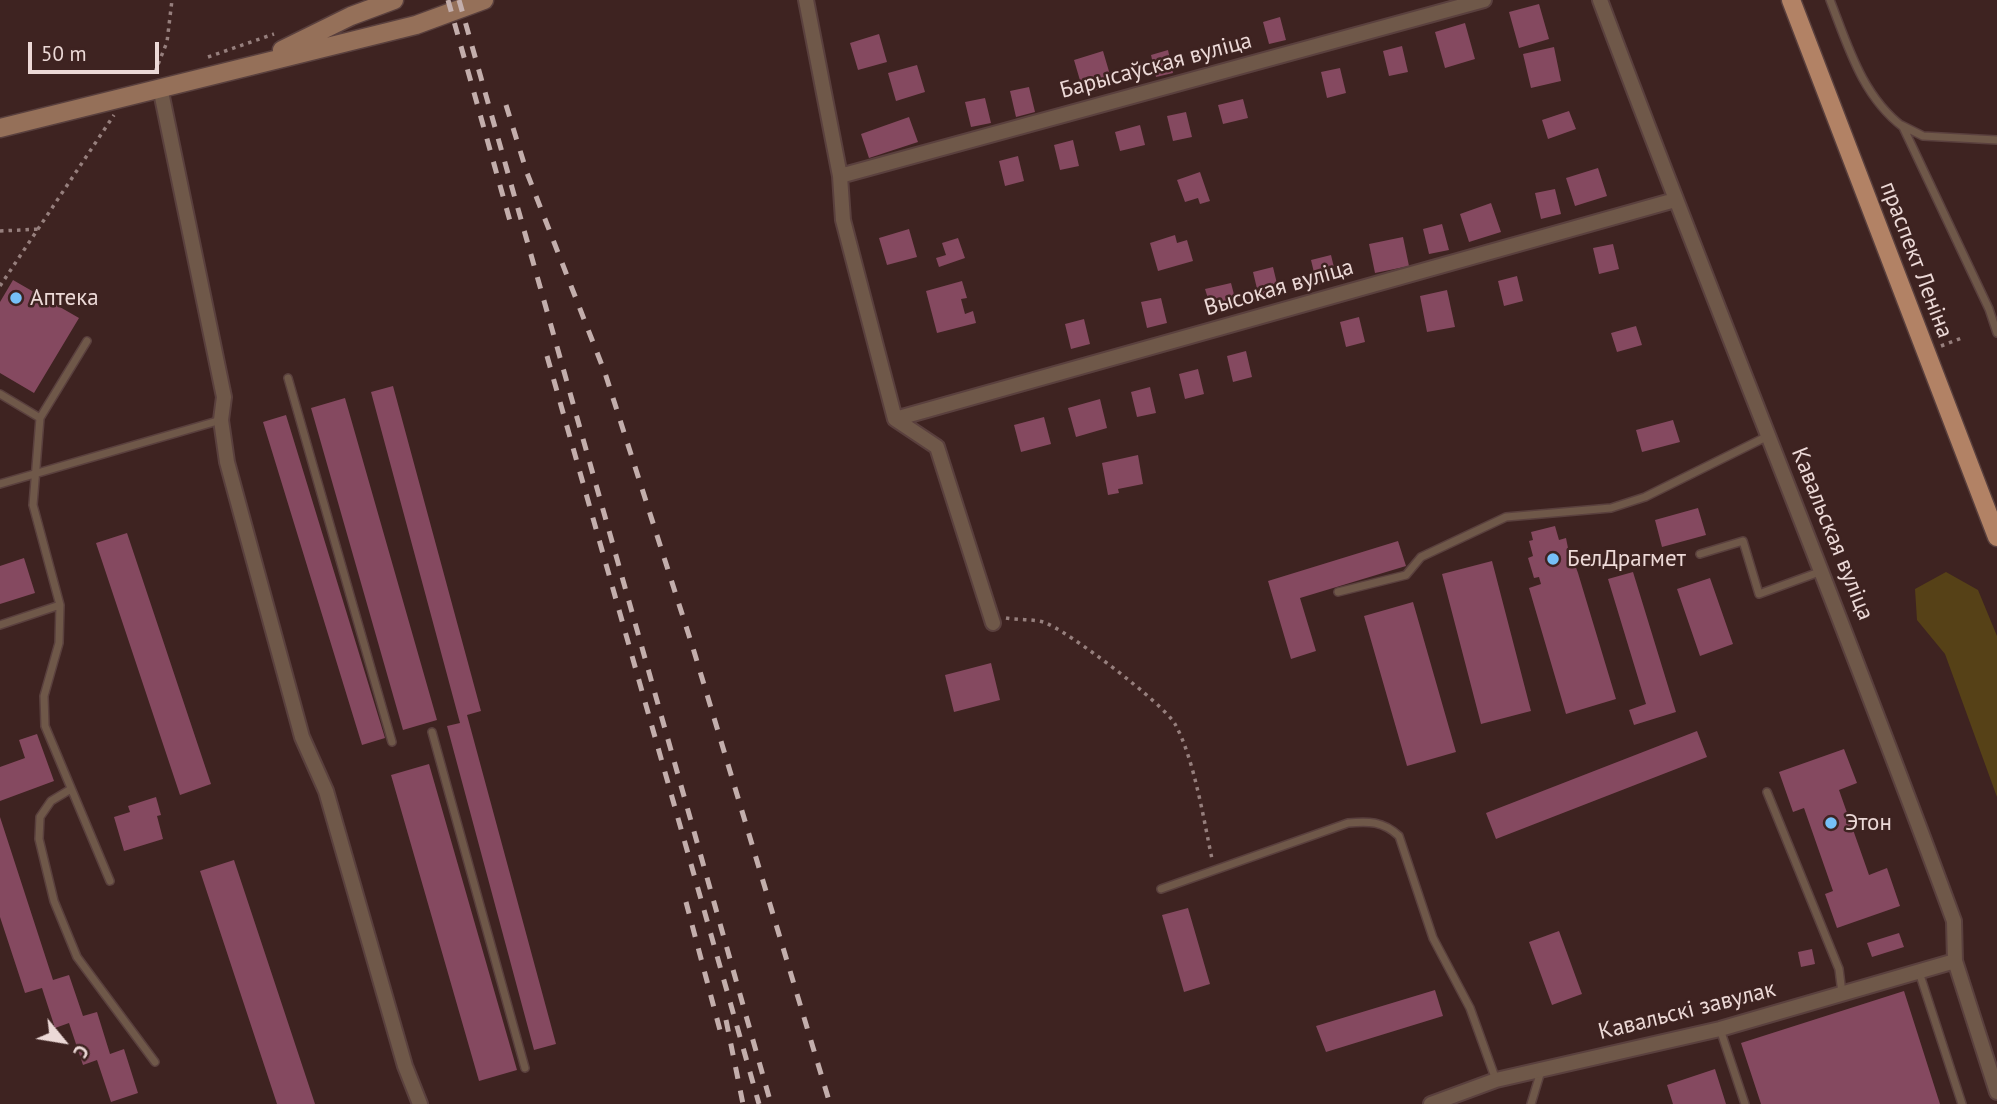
<!DOCTYPE html>
<html>
<head>
<meta charset="utf-8">
<style>
  body { margin:0 }
  #map { position:relative; width:1997px; height:1104px; overflow:hidden; background:#3e2321; font-family:"PT Sans",sans-serif }
  canvas { display:block }
  .north { position:absolute; left:28px; top:1006px; width:70px; height:70px; -webkit-text-stroke:5px #3e2321; paint-order:stroke; rotate:120deg; font-size:19px; font-weight:700; line-height:28px; text-align:center; color:#ecd9d7 }
  .north::after { content:''; display:block; margin:auto; width:24px; height:32px; background:#ecd9d7; clip-path:polygon(50% 0,100% 100%,50% 72%,0 100%) }
  .scale { position:absolute; left:28px; top:42px; width:131px; height:32px; box-sizing:border-box; border:4px solid #ecd9d7; border-top:0; padding-left:9px; font-size:21px; line-height:24px; white-space:nowrap; color:#ecd9d7; -webkit-text-stroke:5px #3e2321; paint-order:stroke }
</style>
</head>
<body>
<div id="map">
<canvas width="1997" height="1104"></canvas>
<div class="north">С</div>
<div class="scale">50 m</div>
</div>
<script>
const g = document.querySelector('canvas').getContext('2d');
g.lineJoin = 'round';
function paint(path, color) { g.fillStyle = color; g.fill(path, 'evenodd'); }
function stroke(path, color, width, dash) { g.strokeStyle = color; g.lineWidth = width; g.lineCap = dash ? 'butt' : 'round'; g.setLineDash(dash || []); g.stroke(path); }
function drawText(font, color, halo, rows, align = 'center') {
  g.font = font + ' "PT Sans",sans-serif'; g.lineWidth = 5; g.setLineDash([]); g.textBaseline = 'middle'; g.strokeStyle = halo; g.fillStyle = color; for (const [text, x, y, turn = 0] of rows) {
    g.save(); g.translate(x, y); g.rotate((+turn || 0) * Math.PI / 180); g.textAlign = isNaN(turn) ? turn : align; if (halo) g.strokeText(text, 0, 0); g.fillText(text, 0, 0); g.restore();
  }
}
paint(new Path2D(`
  M 1946,572 L 1978,590 L 1997,636 L 1997,797 L 1945,654 L 1917,620 L 1915,589 Z`), '#564117');
paint(new Path2D(`
  M 1539,4 L 1549,39 L 1519,48 L 1509,12 Z
  M 1280,17 L 1286,40 L 1269,44 L 1263,22 Z
  M 1465,23 L 1475,59 L 1445,68 L 1435,32 Z
  M 879,34 L 887,62 L 858,70 L 850,43 Z
  M 1402,46 L 1408,72 L 1389,76 L 1383,51 Z
  M 1554,47 L 1561,81 L 1531,88 L 1523,54 Z
  M 1168,50 L 1173,73 L 1156,77 L 1151,55 Z
  M 1103,51 L 1113,85 L 1084,94 L 1074,60 Z
  M 917,65 L 925,92 L 896,101 L 888,73 Z
  M 1340,68 L 1346,93 L 1327,98 L 1321,72 Z
  M 1029,87 L 1035,112 L 1016,117 L 1010,91 Z
  M 985,98 L 991,123 L 971,127 L 965,102 Z
  M 1243,99 L 1248,118 L 1223,124 L 1218,105 Z
  M 1569,111 L 1576,129 L 1548,139 L 1542,120 Z
  M 1186,112 L 1192,137 L 1173,141 L 1167,116 Z
  M 909,117 L 918,142 L 869,158 L 861,134 Z
  M 1140,125 L 1145,145 L 1120,151 L 1115,132 Z
  M 1073,140 L 1079,166 L 1060,170 L 1054,145 Z
  M 1018,156 L 1024,181 L 1005,186 L 999,161 Z
  M 1598,168 L 1607,196 L 1575,206 L 1566,178 Z
  M 1200,172 L 1210,201 L 1200,204 L 1198,198 L 1185,202 L 1177,180 Z
  M 1555,189 L 1561,214 L 1541,219 L 1535,193 Z
  M 1491,203 L 1501,232 L 1469,242 L 1460,214 Z
  M 1442,224 L 1449,250 L 1429,254 L 1423,229 Z
  M 909,229 L 917,257 L 887,265 L 879,238 Z
  M 1175,235 L 1177,243 L 1187,240 L 1193,261 L 1158,271 L 1150,243 Z
  M 1403,237 L 1409,266 L 1375,273 L 1369,244 Z
  M 958,238 L 965,258 L 939,267 L 936,258 L 946,255 L 942,243 Z
  M 1613,244 L 1619,269 L 1599,274 L 1593,248 Z
  M 1331,255 L 1337,280 L 1317,285 L 1311,260 Z
  M 1273,267 L 1279,292 L 1259,297 L 1253,272 Z
  M 1517,276 L 1523,301 L 1504,306 L 1498,281 Z
  M 13,280 L 79,318 L 34,393 L 0,373 L 0,302 Z
  M 962,281 L 967,298 L 961,299 L 965,314 L 973,311 L 976,323 L 937,333 L 926,291 Z
  M 1231,283 L 1236,302 L 1211,308 L 1205,289 Z
  M 1447,290 L 1455,327 L 1427,332 L 1420,296 Z
  M 1161,298 L 1167,323 L 1147,328 L 1141,302 Z
  M 1359,317 L 1365,342 L 1346,347 L 1340,322 Z
  M 1084,319 L 1090,344 L 1071,349 L 1065,324 Z
  M 1636,326 L 1642,345 L 1617,352 L 1611,333 Z
  M 1246,351 L 1252,377 L 1233,382 L 1227,356 Z
  M 1198,369 L 1204,394 L 1185,399 L 1179,374 Z
  M 393,386 L 481,711 L 467,715 L 556,1044 L 534,1050 L 447,726 L 460,723 L 371,392 Z
  M 1150,387 L 1156,413 L 1137,417 L 1131,392 Z
  M 345,398 L 437,720 L 403,730 L 311,408 Z
  M 1100,399 L 1107,428 L 1076,437 L 1068,408 Z
  M 286,415 L 385,738 L 362,745 L 263,422 Z
  M 1044,417 L 1051,444 L 1021,452 L 1014,425 Z
  M 1673,420 L 1680,442 L 1642,452 L 1636,430 Z
  M 1138,455 L 1143,484 L 1118,489 L 1119,493 L 1108,495 L 1102,463 Z
  M 1698,508 L 1706,535 L 1662,547 L 1655,520 Z
  M 1555,526 L 1559,540 L 1566,538 L 1571,563 L 1574,562 L 1578,573 L 1616,699 L 1566,714 L 1529,588 L 1541,584 L 1539,577 L 1534,578 L 1528,558 L 1533,556 L 1529,541 L 1533,540 L 1531,532 Z
  M 127,533 L 211,784 L 180,795 L 96,543 Z
  M 1398,541 L 1406,566 L 1300,598 L 1316,651 L 1291,659 L 1268,581 Z
  M 24,558 L 35,593 L 0,604 L 0,566 Z
  M 1492,561 L 1531,711 L 1481,724 L 1442,574 Z
  M 1633,572 L 1676,712 L 1634,725 L 1629,710 L 1646,704 L 1608,579 Z
  M 1710,578 L 1733,644 L 1700,656 L 1677,589 Z
  M 1413,602 L 1456,752 L 1407,766 L 1364,616 Z
  M 991,663 L 1000,700 L 954,712 L 945,675 Z
  M 1697,731 L 1707,757 L 1496,839 L 1486,813 Z
  M 37,734 L 54,781 L 0,801 L 0,767 L 25,758 L 19,740 Z
  M 1844,749 L 1857,783 L 1839,790 L 1869,875 L 1887,868 L 1900,906 L 1837,928 L 1825,894 L 1833,891 L 1804,808 L 1793,812 L 1779,772 Z
  M 429,764 L 517,1070 L 479,1081 L 391,775 Z
  M 156,797 L 161,815 L 157,816 L 163,839 L 124,851 L 114,817 L 130,812 L 128,806 Z
  M 0,817 L 53,980 L 69,975 L 83,1016 L 97,1012 L 110,1054 L 124,1049 L 138,1093 L 111,1102 L 97,1060 L 83,1065 L 69,1023 L 55,1028 L 42,988 L 25,993 L 0,917 Z
  M 234,860 L 315,1104 L 277,1104 L 200,871 Z
  M 1188,908 L 1210,984 L 1184,992 L 1162,915 Z
  M 1559,931 L 1582,994 L 1552,1005 L 1529,942 Z
  M 1899,933 L 1904,947 L 1872,957 L 1867,943 Z
  M 1812,949 L 1815,964 L 1801,967 L 1798,952 Z
  M 1435,990 L 1443,1016 L 1326,1052 L 1316,1026 Z
  M 1904,991 L 1940,1104 L 1761,1104 L 1741,1043 Z
  M 1715,1069 L 1726,1104 L 1673,1104 L 1667,1085 Z`), '#854960');
const lane = new Path2D(`
  M 1830,0 C 1848,46 1862,96 1903,127 L 1989,309 L 1997,333
  M 1901,125 L 1923,136 L 1997,140
  M 87,341 L 40,418 L 33,505 L 60,605 L 59,643 L 44,696 L 45,726 L 110,881
  M 288,378 L 392,742
  M 0,394 L 40,418
  M 0,484 L 221,420
  M 1700,554 L 1743,541 L 1759,594 L 1822,571
  M 1338,592 L 1406,575 L 1421,557 L 1506,517 L 1611,508 L 1645,497 L 1768,436
  M 0,625 L 60,605
  M 432,732 L 525,1068
  M 71,789 L 51,801 L 40,817 L 39,839 L 54,901 L 77,957 L 155,1062
  M 1767,792 L 1839,969 L 1842,993
  M 1161,889 L 1348,823 C 1368,821 1383,821 1399,836 L 1433,938 L 1470,1008 L 1496,1080
  M 1919,972 L 1962,1104
  M 1720,1029 L 1745,1104
  M 1531,1104 L 1541,1071`);
const street = new Path2D(`
  M 806,0 L 840,176 L 843,220 L 895,419 L 937,447 L 993,623
  M 1600,0 C 1715,308 1841,612 1954,921 L 1955,961 L 1997,1092
  M 160,87 L 224,397 L 221,420 L 227,462 L 302,737 L 326,791 L 405,1066 L 420,1104
  M 840,176 L 1484,0
  M 895,419 L 1675,200
  M 1431,1104 L 1496,1080 L 1720,1029 L 1955,961`);
const secondary = new Path2D(`
  M 282,50 L 351,16 L 394,0
  M 0,128 L 416,25 L 484,0`);
const primary = new Path2D(`
  M 1791,0 L 1997,537`);
stroke(lane, '#5a403e', 10);
stroke(street, '#5a403e', 18);
stroke(secondary, '#5a403e', 21);
stroke(primary, '#5a403e', 21);
stroke(new Path2D(`
  M 208,57 L 274,34
  M 155,72 L 167,42 L 172,0
  M 0,231 L 40,229
  M 0,286 L 114,115
  M 1941,346 L 1962,338
  M 1006,618 C 1017,620 1032,619 1043,622 C 1066,629 1164,704 1175,724 C 1194,758 1204,821 1212,859`), '#967f7d', 3.5, [3.5, 5]);
stroke(lane, '#6f5849', 7);
stroke(street, '#6f5849', 14);
stroke(secondary, '#957059', 18);
stroke(primary, '#b28265', 18);
stroke(new Path2D(`
  M 448,0 L 510,221
  M 459,0 L 771,1104
  M 506,105 L 527,173 L 605,373 L 693,648 L 830,1104
  M 547,356 L 759,1104
  M 686,902 L 721,1034
  M 726,1020 L 743,1104`), '#c3aeac', 5, [12, 12]);
for (const [x, y, r, color] of [
  [16,298,7,"#76c0f7"],
  [1553,559,7,"#76c0f7"],
  [1831,823,7,"#76c0f7"]
]) { const dot = new Path2D(); dot.arc(x, y, r, 0, 2 * Math.PI); g.fillStyle = color; g.fill(dot); stroke(dot, '#3e2321', 2.5); }
drawText('23px', '#ecd9d7', '#3e2321', [
  ["Барысаўская вуліца",1156,66,-15],
  ["праспект Леніна",1916,260,69],
  ["Высокая вуліца",1279,288,-16],
  ["Кавальская вуліца",1832,534,68],
  ["Кавальскі завулак",1687,1011,-14]
]);
drawText('23px', '#ecd9d7', '#3e2321', [
  ["Аптека",30,298],
  ["БелДрагмет",1567,559],
  ["Этон",1845,823]
], 'left');
</script>
</body>
</html>
